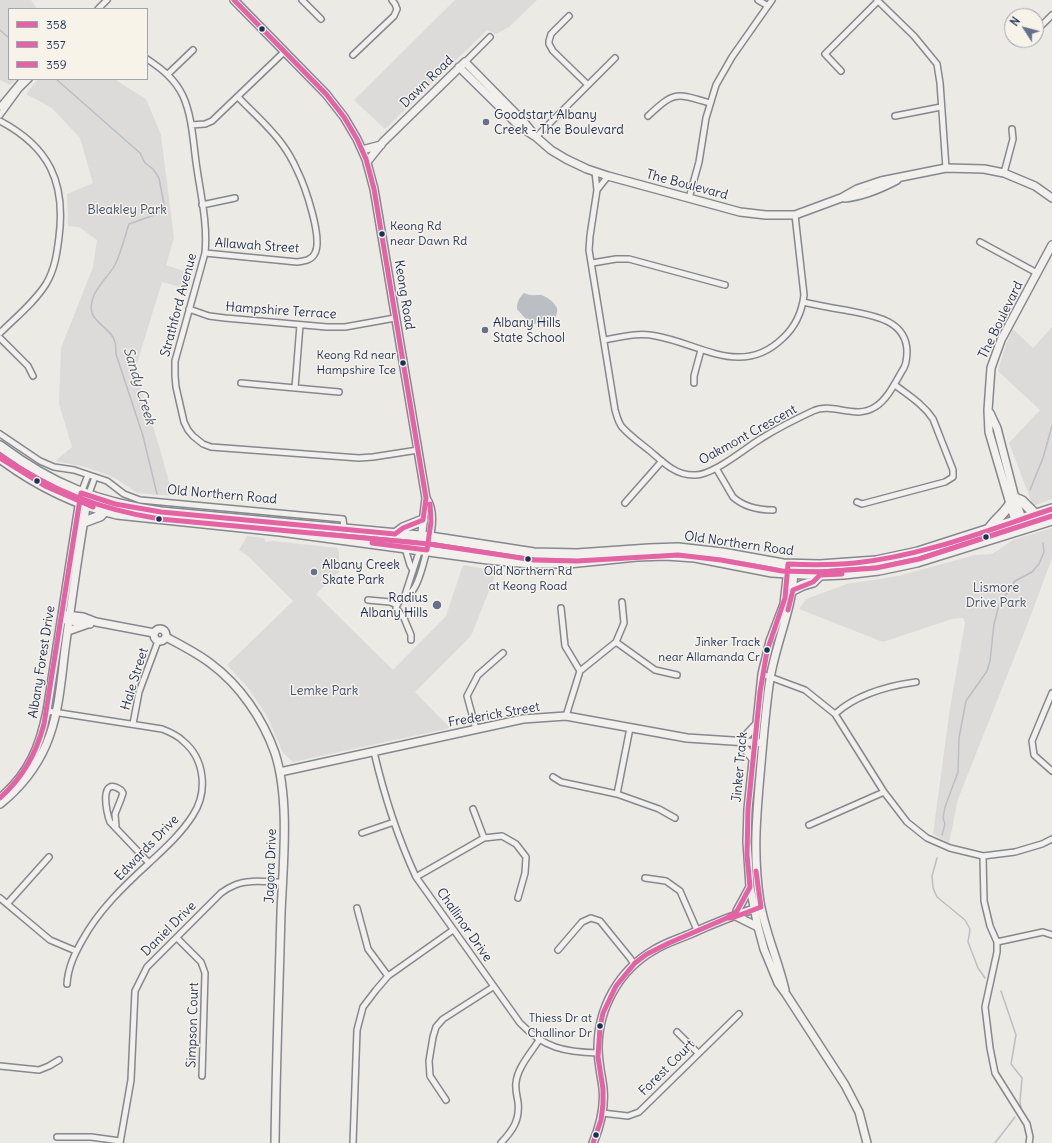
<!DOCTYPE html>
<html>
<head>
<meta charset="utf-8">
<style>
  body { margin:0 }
  #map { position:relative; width:1052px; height:1143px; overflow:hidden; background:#ebeae5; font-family:Delius,sans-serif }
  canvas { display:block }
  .legend { position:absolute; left:8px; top:8px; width:140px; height:72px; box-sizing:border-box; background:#f7f3e8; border:1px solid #9fa5b1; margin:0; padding:5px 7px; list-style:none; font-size:12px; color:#1b2f5e }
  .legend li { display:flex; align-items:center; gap:8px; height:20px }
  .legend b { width:20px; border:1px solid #9fa5b1 }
  .north { position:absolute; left:1004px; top:8px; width:40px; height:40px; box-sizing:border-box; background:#f7f3e8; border:1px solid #9fa5b1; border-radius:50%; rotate:306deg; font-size:11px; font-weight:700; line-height:16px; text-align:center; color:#1b2f5e }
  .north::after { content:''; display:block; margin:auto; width:14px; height:18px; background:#64708d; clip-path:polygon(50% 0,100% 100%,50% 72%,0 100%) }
</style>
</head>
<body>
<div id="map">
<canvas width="1052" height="1143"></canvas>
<ul class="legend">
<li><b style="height:5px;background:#e463a4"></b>358</li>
<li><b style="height:5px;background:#e463a4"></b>357</li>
<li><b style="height:5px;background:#e463a4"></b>359</li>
</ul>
<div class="north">N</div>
</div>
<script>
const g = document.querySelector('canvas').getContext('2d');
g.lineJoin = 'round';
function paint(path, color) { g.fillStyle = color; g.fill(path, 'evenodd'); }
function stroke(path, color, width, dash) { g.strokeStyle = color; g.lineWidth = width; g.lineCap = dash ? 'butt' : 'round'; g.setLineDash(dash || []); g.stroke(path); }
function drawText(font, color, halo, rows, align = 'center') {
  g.font = font + ' Delius,sans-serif'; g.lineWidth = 3; g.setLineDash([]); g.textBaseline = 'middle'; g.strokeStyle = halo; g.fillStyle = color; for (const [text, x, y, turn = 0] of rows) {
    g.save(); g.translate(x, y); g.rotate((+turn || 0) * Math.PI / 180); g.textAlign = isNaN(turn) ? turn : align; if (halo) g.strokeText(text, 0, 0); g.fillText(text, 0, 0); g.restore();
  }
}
paint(new Path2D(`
  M 0,0 L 31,0 L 37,9 L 9,9 L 9,79 L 16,79 L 10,85 L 0,80 Z
  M 455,0 L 537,0 L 509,27 L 496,34 L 487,30 L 485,32 L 385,129 L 354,100 Z
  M 38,79 L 115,79 L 120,83 L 146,99 L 161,135 L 174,238 L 166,265 L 193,274 L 188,289 L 162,282 L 135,370 L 159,446 L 173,496 L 137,493 L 115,478 L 105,474 L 85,467 L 55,461 L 72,447 L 59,404 L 61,348 L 93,267 L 97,240 L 79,227 L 68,226 L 67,194 L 93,183 L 80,138 L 52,108 L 26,94 Z
  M 1052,327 L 1052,499 L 1033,506 L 1009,443 L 1040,410 L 998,371 L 1006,344 L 1013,329 L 1033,348 Z
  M 1052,528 L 1052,558 L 1028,623 L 958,799 L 949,843 L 933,834 L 950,708 L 965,623 L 963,618 L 952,619 L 883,642 L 799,609 L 806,599 L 847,584 L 898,576 L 975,555 L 992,554 L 1013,540 Z
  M 247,536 L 264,538 L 266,542 L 273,541 L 337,548 L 339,552 L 339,572 L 316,594 L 393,670 L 446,616 L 463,565 L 497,571 L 471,636 L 415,692 L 450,728 L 293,762 L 283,753 L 268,718 L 249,689 L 227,665 L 293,601 L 249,557 L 239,550 Z`), '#dcdbd9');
paint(new Path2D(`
  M 524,293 C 530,296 534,295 539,295 C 545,294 555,303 557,308 C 558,313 555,319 553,323 L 547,325 L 544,323 C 531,327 525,318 517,309 C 517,302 519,298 524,293 Z`), '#bbbec3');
stroke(new Path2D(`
  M 0,30 L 9,38
  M 56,79 L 140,153 L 145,163 L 153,169 L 159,178 L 164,205 L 157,214 L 129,224 C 125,236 121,253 115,265 C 107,279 87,294 92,313 C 95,324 112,329 115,342 C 116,345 116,350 116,354 L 143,436 L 157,494
  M 1030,490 L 1043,458 L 1052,426
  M 942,835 L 945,824 L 943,818 L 945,807 L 958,772 L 959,738 L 966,701 L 987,671 L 990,661 L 994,624 L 999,605 L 1015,581 L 1032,572 L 1039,564 L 1044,552 L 1043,543
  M 937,858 L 932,876 L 933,888 L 937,897 L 965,920 L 970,929 L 968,942 L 978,968 L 985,978
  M 1001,991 L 1016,1035 L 1011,1064 L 1022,1078 L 1020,1102 L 1021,1108
  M 995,1143 L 1015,1117`), '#bbbec3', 1.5);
const street = new Path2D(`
  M 302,0 L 321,19
  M 758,0 L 768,6
  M 877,0 L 914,36 L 937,64 L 940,83 L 946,168
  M 98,9 L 107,0
  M 569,16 L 551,34 L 549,41 L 549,44 L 553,51 L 588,85
  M 1036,31 L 1052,15
  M 1025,42 L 1027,40
  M 353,55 L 394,16 L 397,9 L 395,4 L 392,0
  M 147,59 C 162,69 175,79 183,96 C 192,116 193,140 196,162 C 200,192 208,223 205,253 L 175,361 L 175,376 L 176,387 L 184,422 L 188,430 L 193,436 L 203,444 L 211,447 L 359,458 L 373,457 L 418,450
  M 465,62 L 490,37
  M 841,71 L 825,54 L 878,1
  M 168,74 L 193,50
  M 0,107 L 23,79
  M 0,115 L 19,89 L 29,79
  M 648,116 C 675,91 675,93 710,103
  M 895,116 L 941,107
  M 0,121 C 49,147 66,182 59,237 C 57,253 55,269 46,284 C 34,303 16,317 0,333
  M 191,125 L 205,124 L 212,121 L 285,51
  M 536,137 L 615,58
  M 595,172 L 597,190 L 590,236 L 589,250 L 615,410 C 617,416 618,422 622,427 C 630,436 640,443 650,451 C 656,456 663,463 671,468 C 677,472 686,475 694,475 C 713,476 745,448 762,438 C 778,428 796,419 813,411 C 833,402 855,420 875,407 C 887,400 895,383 902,371 C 906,366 907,358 907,351 C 906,318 869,315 845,310 C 831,308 817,305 803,302
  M 1004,173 L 1013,139 L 1012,129
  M 597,190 L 608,176
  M 689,198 L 699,162 L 706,118 L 716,85 L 732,57 L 772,0
  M 202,205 L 235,198
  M 980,242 L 1037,273
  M 205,253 L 297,262 C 305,261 312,260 315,253 C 323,238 305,186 297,170 C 293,161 288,152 282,144 C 269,126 252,112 238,97
  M 592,263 L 616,259 L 629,259 L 725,285
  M 189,309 L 209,316 L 225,318 L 327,327 L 345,327 L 395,318
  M 0,338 L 28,366 L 33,376
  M 604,340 C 621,337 639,332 656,336 C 701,344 742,378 783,338 C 795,327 802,312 804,295 L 795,215
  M 241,383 L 339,392
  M 694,383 L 694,376 L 701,350
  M 295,388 L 300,325
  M 0,434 L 40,461 L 54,467 L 74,470 L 107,481 L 124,494 L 140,500 L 343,519 L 344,529
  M 716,468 L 733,497 C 744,507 759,510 773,510
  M 81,493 L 88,475
  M 88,496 L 95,477
  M 857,502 L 862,504 L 945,482 L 953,477 L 953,470 L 933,419 C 923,404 908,395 895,385
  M 625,503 L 662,461
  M 405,548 L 410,565 L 413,571
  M 405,595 L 420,549
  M 368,600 L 390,602 L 397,605
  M 561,608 L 565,646 L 580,671
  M 411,640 L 411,635 L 404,618 L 396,608 C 399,597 408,597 413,590 C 420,581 424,561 427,550
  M 616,642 L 655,670 L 677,675
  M 762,674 L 805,690 L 835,714 L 884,792 L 907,822 L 927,838 L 950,848 L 983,856 L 1015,852 L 1042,844 L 1052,839
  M 1052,693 L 1032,741 L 1034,755 L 1052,771
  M 47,711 L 162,729 C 170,732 177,735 183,741 C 205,759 208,792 193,815 C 181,834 164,849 148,864 C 124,886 99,910 83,939 C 75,953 68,967 67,984
  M 835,714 C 857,694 887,686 916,682
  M 566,716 L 580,671 L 616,642 L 624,623 L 622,602
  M 133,724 L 139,692 L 158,641
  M 476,729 L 467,696 L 478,675 L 503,653
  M 374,752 C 384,795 397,836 416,877 L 520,1023 C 544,1048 564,1052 598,1053
  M 553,777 L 561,782 L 617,794 L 659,809 L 675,818
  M 617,794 L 630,728
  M 473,809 L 484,838
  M 809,825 L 884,792
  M 116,827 L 115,814 L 121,799 L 123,793 L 121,790 C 99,775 106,812 110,822 L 149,863
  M 362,833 L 394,822
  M 983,856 L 984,901 L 990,926 L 997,942 L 997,952 L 985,1007 L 990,1048 L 995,1073 L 1027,1124 L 1030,1137 L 1029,1143
  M 416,877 L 484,838 L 502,836 L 516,844 L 526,857 L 525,873 L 518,898
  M 645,878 L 666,881 L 680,891 L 697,930
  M 0,898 L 50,940 L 76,951
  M 7,904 L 49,857
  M 357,908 L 368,949 L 388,976
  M 177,938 L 201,962 L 205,973 L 202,1076
  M 997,942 L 1043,932 L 1052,935
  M 558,950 L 582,922 L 591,918 L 600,921 L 630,958 L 634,964
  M 677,1032 L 698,1053
  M 0,1066 L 39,1070 L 49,1066 L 59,1060
  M 446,1100 L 430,1076 L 429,1061 L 433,1037 L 436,1027 L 443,1019 L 493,987
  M 602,1113 L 628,1116 L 639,1112 L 739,1014
  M 57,1137 L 91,1137 L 120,1141
  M 120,1143 L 131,1080 L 135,991 L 147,967 L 221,893 C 225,890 230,887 235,885 C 248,879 268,882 282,882
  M 353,1143 L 357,1030 L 363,1007 L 376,990 L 388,976 L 453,930
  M 501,1143 C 513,1130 520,1120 518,1102 C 517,1096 515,1089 516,1083 C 517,1068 531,1053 539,1040`);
const secondary = new Path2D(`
  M 234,0 L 326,94 L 344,117 L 357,139 L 366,159 L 374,189 L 426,498 L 420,549
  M 459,67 L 518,125 L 536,137 L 551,150 L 566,159 L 587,169 L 608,176 L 740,212 L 766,215 L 795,215 L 841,198 L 857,189 L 881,181 L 946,168 L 984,169 L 1004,173 L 1035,186 L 1052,198
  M 362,150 L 381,145
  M 367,162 L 383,142 L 465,62 L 523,121 L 532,132
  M 845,198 C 864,196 880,189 897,180
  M 990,413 L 997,428 L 1015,498 L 1025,528
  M 426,498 C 436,513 430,534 427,550
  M 1016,524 L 989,432 L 988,410 L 991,368 L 1001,340 L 1052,245
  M 788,569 L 784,604 L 770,641 L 762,674 L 748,809 L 747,842 L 750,887 L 758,927 L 764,949 L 778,983 L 786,994 L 845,1085 L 859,1112 L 867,1143
  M 66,615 L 83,617 L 96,622 L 154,633
  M 65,620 L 90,624
  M154 635a6 6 0 1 1 12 0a6 6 0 1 1-12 0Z
  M 68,631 L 88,624
  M 166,637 C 181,645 197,653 210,663 C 240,685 263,719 275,753 C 290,800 283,864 281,913 C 279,990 276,1066 275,1143
  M 753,759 L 740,742 L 756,725
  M 280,772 L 523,719 L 566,716 L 687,738 L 763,743
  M 0,798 C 29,774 40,746 47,711 L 81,493
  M 0,804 C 20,788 36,768 46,745 C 59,715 61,681 65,649 C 72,598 79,546 88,496
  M 737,911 L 750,887
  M 736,916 L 758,927
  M 785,990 C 778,960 765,932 760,902 C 753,857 756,820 760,775 C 763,743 765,711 770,679 C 776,642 793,608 794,570
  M 593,1143 C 601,1124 606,1102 602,1081 C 600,1070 598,1059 598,1048 C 598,1008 619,970 654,950 C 665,943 678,939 690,934 C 712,924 734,915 757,908`);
const highway = new Path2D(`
  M 0,446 C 52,485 97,503 161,512 L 430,537 L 534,553 L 577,554 L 649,549 L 678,548 L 722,553 L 783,564 L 820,565 L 876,561 L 918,552 L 1052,509
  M 0,458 C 35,484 74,504 117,514 L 280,531 L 488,559 L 530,563 L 568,563 L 637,556 L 666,555 L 695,557 L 772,572 L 820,575 L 844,574 L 879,570 L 917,562 L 1052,520
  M 1015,498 L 1022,501 L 1035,514
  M 84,522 L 100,516 L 105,511
  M 989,529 C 995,520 1004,514 1010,504
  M 395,534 L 403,528 L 423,520
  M 793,590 L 803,585 L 813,582 L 820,575`);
stroke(street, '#85888f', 8);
stroke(secondary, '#85888f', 10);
stroke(highway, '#85888f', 12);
stroke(street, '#f1f0ec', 5);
stroke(secondary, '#f1f0ec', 7);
stroke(highway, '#f1f0ec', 9);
stroke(new Path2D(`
  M 0,458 L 45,486 L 93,507
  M 372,543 L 427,550 L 431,522 L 430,504
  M 0,798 C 23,777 36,754 44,724 L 81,493 L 115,504 L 161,512 L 395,534 L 403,528 L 423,520 L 426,498 L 374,189 L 366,159 L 357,139 L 344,117 L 326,94 L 234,0`), '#e463a4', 5);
stroke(new Path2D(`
  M 0,455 C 52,491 98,509 160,519 L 429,544 L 534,560 L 577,561 L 678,555 L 721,560 L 782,571 L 820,572 L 876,568 L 919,559 L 1052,516`), '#e463a4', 5);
stroke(new Path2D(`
  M 788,610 L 793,590 L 813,582 L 820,575 L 842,574
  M 727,918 L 732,918 L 761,907 L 756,871
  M 593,1143 L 601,1120 L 603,1104 L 603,1089 L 598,1057 L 600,1027 L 603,1013 L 616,986 L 635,963 L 647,954 L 669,943 L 727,918 L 737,911 L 750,887 L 747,855 L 748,809 L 760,692 L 767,651 L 785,598 L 788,564 C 811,565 833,565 855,563 C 923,556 988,530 1052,509`), '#e463a4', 5);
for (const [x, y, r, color] of [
  [262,29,3.5,"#1b2f5e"],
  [486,122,4,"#64708d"],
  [382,234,3.5,"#1b2f5e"],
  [485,330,4,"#64708d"],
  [403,363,3.5,"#1b2f5e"],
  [37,481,3.5,"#1b2f5e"],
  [159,519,3.5,"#1b2f5e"],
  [986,537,3.5,"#1b2f5e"],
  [528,559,3.5,"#1b2f5e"],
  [314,572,4,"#64708d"],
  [437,605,5,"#64708d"],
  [767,650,3.5,"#1b2f5e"],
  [600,1026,3.5,"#1b2f5e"],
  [596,1135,3.5,"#1b2f5e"]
]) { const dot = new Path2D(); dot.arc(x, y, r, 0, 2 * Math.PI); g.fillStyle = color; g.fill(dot); stroke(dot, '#f7f3e8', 1.5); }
drawText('12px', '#1b2f5e', '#f7f3e8', [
  ["Keong Rd",390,227,"left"],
  ["near Dawn Rd",390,242,"left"],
  ["Keong Rd near",396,356],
  ["Hampshire Tce",396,371],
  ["Old Northern Rd",528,572,"center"],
  ["at Keong Road",528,587,"center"],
  ["Jinker Track",760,643],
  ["near Allamanda Cr",760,658],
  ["Thiess Dr at",592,1019],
  ["Challinor Dr",592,1034]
], 'right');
drawText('13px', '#1b2f5e', '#f7f3e8', [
  ["Dawn Road",427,82,-44],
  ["The Boulevard",687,185,15],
  ["Allawah Street",257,246,4],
  ["Keong Road",404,295,81],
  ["Strathford Avenue",179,305,-75],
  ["Hampshire Terrace",281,311,4],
  ["The Boulevard",1001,320,-64],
  ["Oakmont Crescent",748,435,-29],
  ["Old Northern Road",222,495,5],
  ["Old Northern Road",739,544,8],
  ["Albany Forest Drive",42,662,-81],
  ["Hale Street",135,679,-73],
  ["Frederick Street",494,715,-10],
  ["Jinker Track",740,767,-85],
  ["Edwards Drive",147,848,-46],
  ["Jagora Drive",271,866,-88],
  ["Challinor Drive",464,925,55],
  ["Daniel Drive",169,929,-45],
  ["Simpson Court",193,1025,-88],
  ["Forest Court",667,1068,-45]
]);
drawText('13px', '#1b2f5e', '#f7f3e8', [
  ["Goodstart Albany",494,115],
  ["Creek - The Boulevard",494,130],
  ["Albany Hills",493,323],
  ["State School",493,338],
  ["Albany Creek",322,565],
  ["Skate Park",322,580],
  ["Radius",428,598,"right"],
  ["Albany Hills",428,613,"right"]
], 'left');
drawText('13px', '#3f4f75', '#f7f3e8', [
  ["Bleakley Park",127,210],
  ["Lismore",996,588],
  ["Drive Park",996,603],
  ["Lemke Park",324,691]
]);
drawText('italic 14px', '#455478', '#f7f3e8', [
  ["Sandy Creek",139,386,73]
]);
</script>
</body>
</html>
